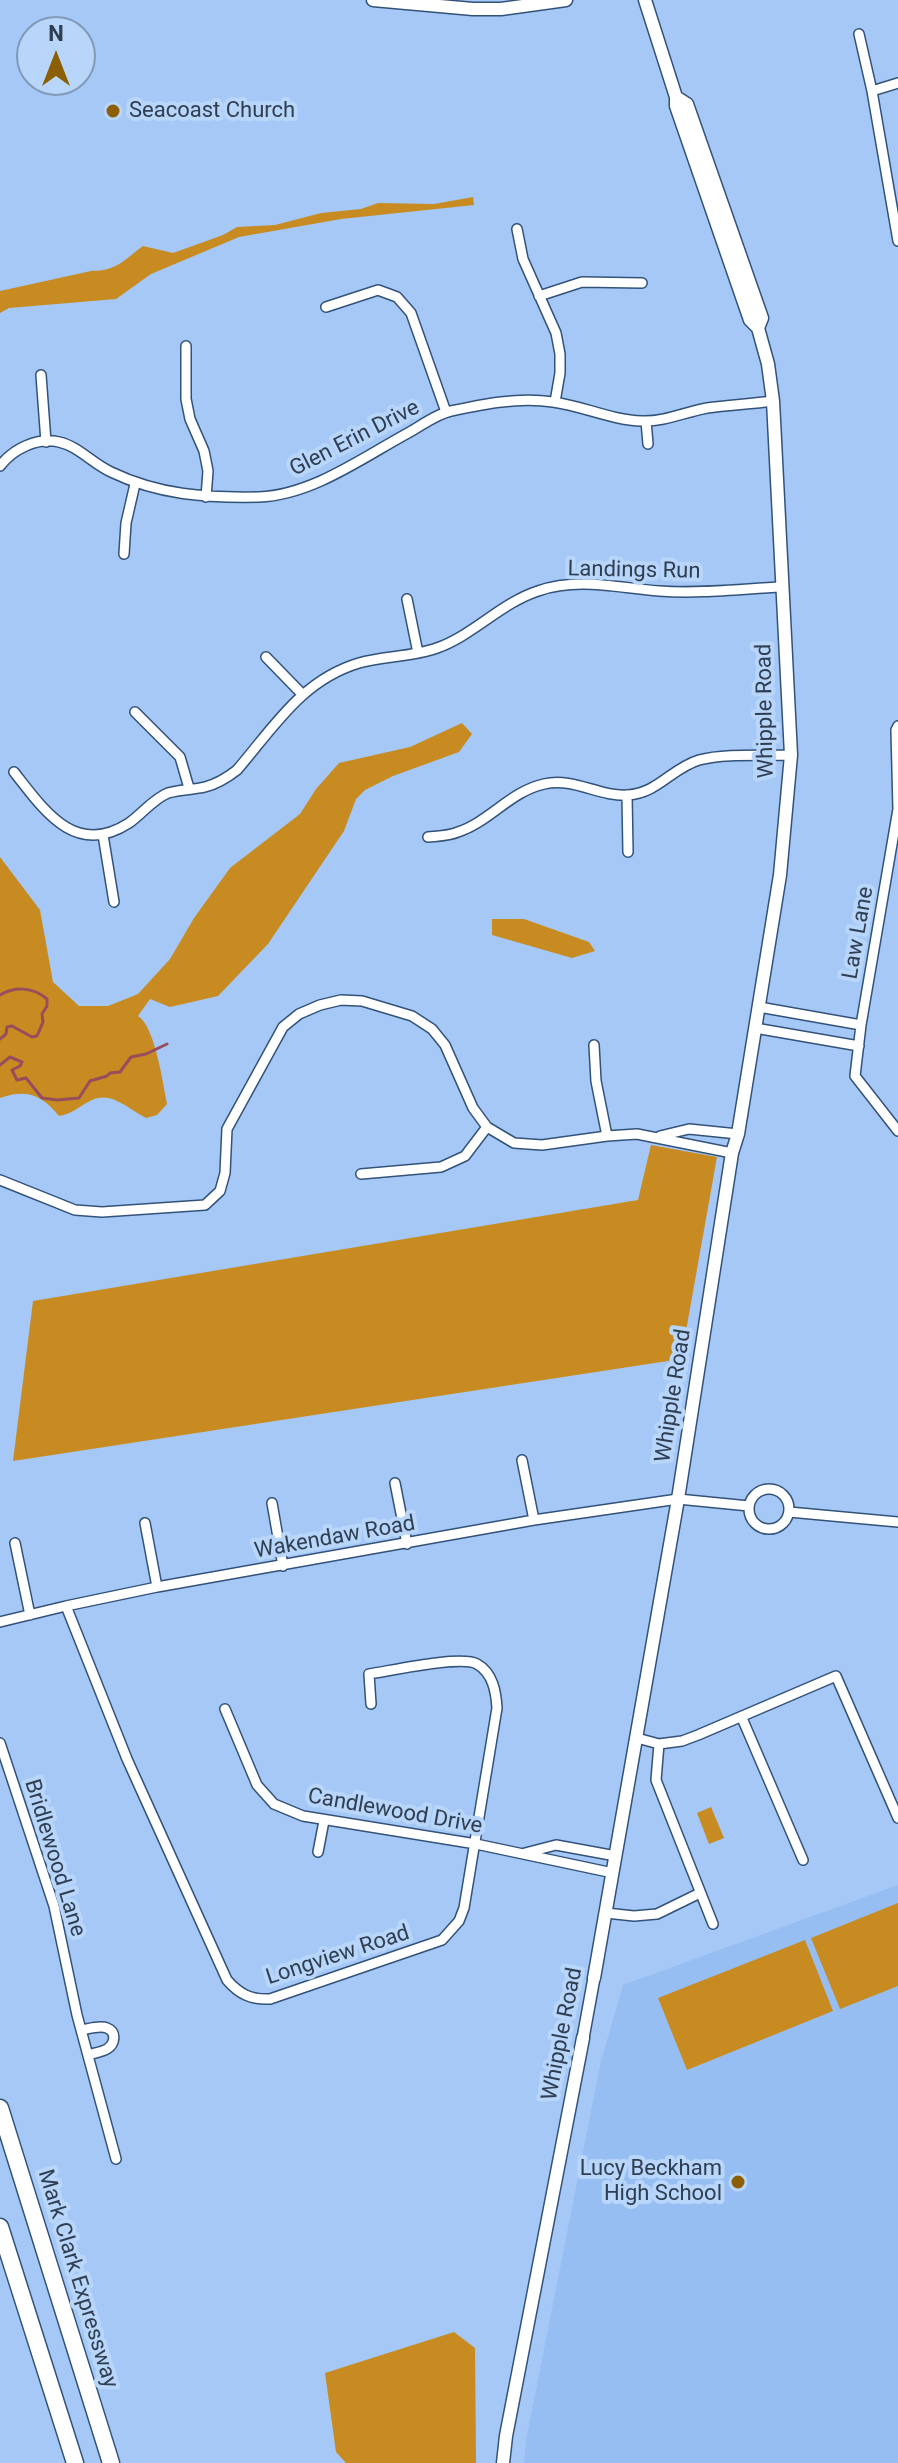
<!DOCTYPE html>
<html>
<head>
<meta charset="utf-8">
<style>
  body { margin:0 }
  #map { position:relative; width:898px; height:2463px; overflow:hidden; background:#a5c8f6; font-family:Roboto,sans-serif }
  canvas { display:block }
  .north { position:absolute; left:16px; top:16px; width:80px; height:80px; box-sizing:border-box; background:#b8d5fa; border:2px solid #8299b6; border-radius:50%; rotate:0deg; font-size:22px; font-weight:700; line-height:32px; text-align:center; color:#303e51 }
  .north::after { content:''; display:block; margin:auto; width:28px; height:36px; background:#8d5f05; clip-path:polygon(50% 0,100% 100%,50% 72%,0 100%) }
</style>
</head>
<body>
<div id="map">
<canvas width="898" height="2463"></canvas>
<div class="north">N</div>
</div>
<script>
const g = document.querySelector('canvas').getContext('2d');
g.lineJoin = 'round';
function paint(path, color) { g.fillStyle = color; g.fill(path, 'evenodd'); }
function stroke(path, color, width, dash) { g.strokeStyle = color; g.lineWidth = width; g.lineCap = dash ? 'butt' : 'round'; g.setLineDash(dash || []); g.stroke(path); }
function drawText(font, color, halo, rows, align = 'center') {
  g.font = font + ' Roboto,sans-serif'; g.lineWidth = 8; g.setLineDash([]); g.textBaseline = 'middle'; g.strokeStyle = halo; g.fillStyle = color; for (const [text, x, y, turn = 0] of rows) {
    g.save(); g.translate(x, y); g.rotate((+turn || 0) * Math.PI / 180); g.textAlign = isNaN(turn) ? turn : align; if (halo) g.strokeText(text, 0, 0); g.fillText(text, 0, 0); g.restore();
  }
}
paint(new Path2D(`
  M 898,1885 L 898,2463 L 524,2463 L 526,2440 L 601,2061 L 623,1985 Z`), '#97bef2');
paint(new Path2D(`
  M 473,197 L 474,205 L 341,219 L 239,237 L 151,274 L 116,299 L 9,308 L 0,313 L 0,291 L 91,271 C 117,271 124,260 143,246 L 173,253 L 223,235 L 237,227 L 275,225 L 321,213 L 361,209 L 378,203 L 434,204 Z
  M 462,723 L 472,734 L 459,752 L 393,776 L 365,790 L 356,799 L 344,831 L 268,944 L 218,996 L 170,1007 L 150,999 L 138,1016 C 155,1026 163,1084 167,1104 L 157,1115 L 146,1118 C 126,1108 110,1089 88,1102 C 77,1108 72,1114 59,1116 C 41,1094 26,1089 0,1098 L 0,857 L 40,910 L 53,982 L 79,1006 L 108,1006 L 138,994 L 170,959 L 194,918 L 230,868 L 300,814 L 316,789 L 339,763 L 410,747 Z
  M 492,919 L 524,919 L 589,942 L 595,951 L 572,958 L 492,935 Z
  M 651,1145 L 717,1157 L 681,1359 L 13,1461 L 33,1301 L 638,1200 Z
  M 711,1807 L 724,1838 L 709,1844 L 697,1813 Z
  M 898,1903 L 898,1986 L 840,2009 L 811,1938 Z
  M 805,1940 L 833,2011 L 687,2070 L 658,1998 Z
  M 454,2332 L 475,2348 L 476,2463 L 346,2463 L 336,2452 L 325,2373 Z`), '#c88b21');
stroke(new Path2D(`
  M 0,995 C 15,986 33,987 47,999 L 47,1006 L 42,1014 L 43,1022 L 37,1036 L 32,1037 L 12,1026 L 7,1027 L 6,1034 L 0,1039
  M 0,1065 L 10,1057 L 22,1062 L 20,1066 L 12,1070 L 17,1080 L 26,1078 L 42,1098 L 57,1100 L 79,1098 L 90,1081 L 107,1076 L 110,1073 L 120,1072 L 131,1057 L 146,1054 L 167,1044`), '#974d5c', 3);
const minor = new Path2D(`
  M 859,34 L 872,91 L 898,241
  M 872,91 L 898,83
  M 517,229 L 523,259 L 556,333 L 560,354 L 560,373 L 555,402
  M 539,296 L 582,282 L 642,283
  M 326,307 L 378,290 L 397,297 L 411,313 L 446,412
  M 186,346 L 186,399 L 190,419 L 204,451 L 208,471 L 206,497
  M 41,375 L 46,442
  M 646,421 L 648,444
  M 0,466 C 13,449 37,437 59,442 C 78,446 93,464 111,472 C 159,495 206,498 259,497 C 312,495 362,458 408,433 C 421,426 436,414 451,411 C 484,404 518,397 553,402 C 583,406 611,420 642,421 C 664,422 685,412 707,408 C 729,405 751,404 773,401
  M 124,554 L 126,523 L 135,484
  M 407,599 L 418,653
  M 266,657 L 302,694
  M 135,712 L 180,757 L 189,788
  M 898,726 L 896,730 L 898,809 L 861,1025 L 855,1076 L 898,1131
  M 14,772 C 44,810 75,858 129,823 C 142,814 153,799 168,793 C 181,789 193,790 205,787 C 217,784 228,777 237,770 C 274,727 302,680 359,663 C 384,656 412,657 437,648 C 472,636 501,603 538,591 C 578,577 618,588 659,591 C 699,594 741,589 781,587
  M 627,795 L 628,852
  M 103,835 L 114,902
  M 428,837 C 438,836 449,836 458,832 C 489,822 511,791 544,784 C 574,777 599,797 628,795 C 658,793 672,768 699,760 C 725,753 763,756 791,755
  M 759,1007 L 861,1025
  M 755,1028 L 859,1046
  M 594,1045 L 596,1081 L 607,1136
  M 660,1136 L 689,1129 L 738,1134
  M 361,1174 L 441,1167 L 465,1156 L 487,1127
  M 0,1180 L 75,1210 L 102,1212 L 205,1205 L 220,1191 L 225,1173 L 227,1129 L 283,1027 L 299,1014 L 320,1005 L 341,1000 L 362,1001 L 412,1016 L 432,1029 L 445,1045 L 473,1108 L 487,1127 L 514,1143 L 542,1145 L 607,1136 L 637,1134 L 732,1153
  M 522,1460 L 534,1520
  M 395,1483 L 407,1544
  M749 1509a20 20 0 1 1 40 0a20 20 0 1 1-40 0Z
  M 272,1503 L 283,1566
  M 789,1512 L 898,1522
  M 145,1523 L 157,1587
  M 15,1543 L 30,1615
  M 66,1606 L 127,1759 L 227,1980 C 239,1994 251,2000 270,1999 L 442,1940 L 459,1921 L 464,1908 L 497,1708 C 496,1692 493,1673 477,1664 C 461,1655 390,1671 369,1674 L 371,1704
  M 0,1622 L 66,1606 L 157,1587 L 534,1520 L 678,1499 L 749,1506
  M 225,1709 L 257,1785 L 274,1804 L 303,1816 L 476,1844 L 613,1873
  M 742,1718 L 803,1860
  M 637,1738 L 659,1744 L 656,1780 L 713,1924
  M 0,1743 L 54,1906 L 77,2015 L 116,2159
  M 659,1744 L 682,1741 L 698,1735 L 836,1676 L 898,1818
  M 318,1852 L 324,1821
  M 525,1853 L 556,1845 L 616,1856
  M 606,1913 L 634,1916 L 657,1914 L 700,1893
  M 81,2030 C 88,2029 100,2025 107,2028 C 117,2032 115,2044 107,2049 C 102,2052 94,2053 88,2055`);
const tertiary = new Path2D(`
  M 583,2038 L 594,1978`);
const secondary = new Path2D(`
  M 373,0 L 473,9 L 501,9 L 566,0
  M 645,0 L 676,97 L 676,106 L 750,320 L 758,328
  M 594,1978 L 678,1499 L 732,1153 L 738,1134 L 780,875 L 791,755 L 773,401 L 768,364 L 758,328 L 762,318 L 687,104 L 676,97
  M 503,2463 L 506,2436 L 583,2038`);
const motorway = new Path2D(`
  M 0,2108 L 111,2463
  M 0,2227 L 75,2463`);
stroke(minor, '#33527a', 12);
stroke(tertiary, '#33527a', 14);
stroke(secondary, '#33527a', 15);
stroke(motorway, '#33527a', 19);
stroke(minor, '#fff', 9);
stroke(tertiary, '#fff', 11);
stroke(secondary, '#fff', 12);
stroke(motorway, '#fff', 16);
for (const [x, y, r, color] of [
  [113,111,8,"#8d5f05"],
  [738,2182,8,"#8d5f05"]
]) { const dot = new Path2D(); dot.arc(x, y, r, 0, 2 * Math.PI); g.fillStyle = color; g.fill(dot); stroke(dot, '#b8d5fa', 3); }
drawText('22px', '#303e51', '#b8d5fa', [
  ["Seacoast Church",129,111],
  ["Lucy Beckham",722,2169,"right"],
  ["High School",722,2194,"right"]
], 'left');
drawText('22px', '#303e51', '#b8d5fa', [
  ["Glen Erin Drive",355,439,-27],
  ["Landings Run",634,571,1],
  ["Whipple Road",766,711,-91],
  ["Law Lane",859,933,-80],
  ["Whipple Road",674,1396,-81],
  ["Wakendaw Road",335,1538,-10],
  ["Candlewood Drive",395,1812,10],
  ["Bridlewood Lane",54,1858,73],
  ["Longview Road",338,1956,-18],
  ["Whipple Road",563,2034,-79],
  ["Mark Clark Expressway",77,2279,73]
]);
</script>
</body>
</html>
